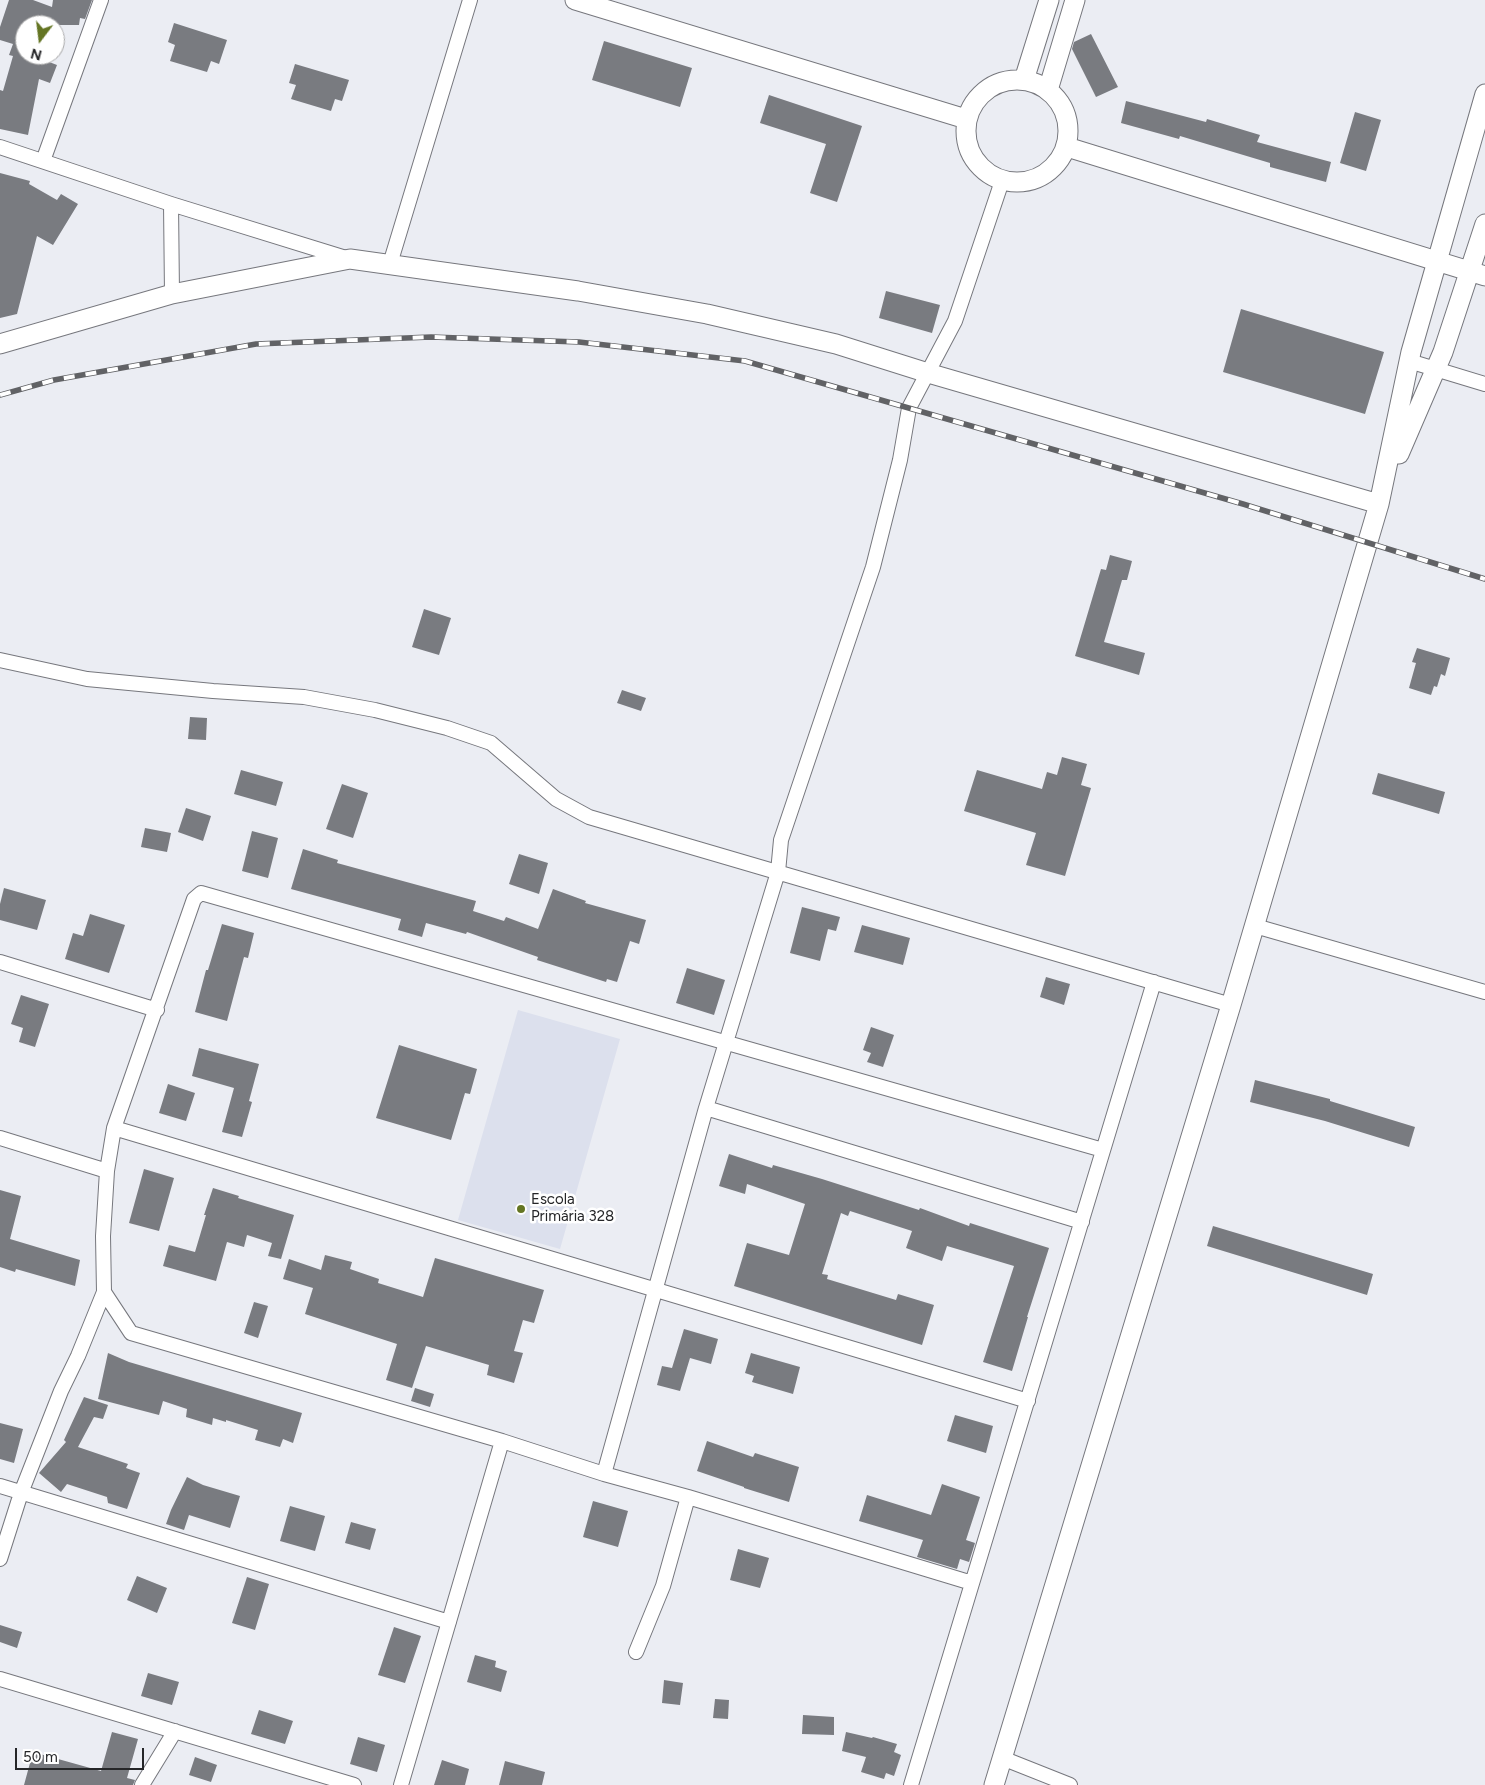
<!DOCTYPE html>
<html>
<head>
<meta charset="utf-8">
<style>
  body { margin:0 }
  #map { position:relative; width:1485px; height:1785px; overflow:hidden; background:#ebedf3; font-family:Figtree,sans-serif }
  canvas { display:block }
  .north { position:absolute; left:15px; top:15px; width:50px; height:50px; box-sizing:border-box; background:#fff; border:1px solid #a8a8a9; border-radius:50%; rotate:195deg; font-size:14px; font-weight:700; line-height:20px; text-align:center; color:#252628 }
  .north::after { content:''; display:block; margin:auto; width:18px; height:22px; background:#647523; clip-path:polygon(50% 0,100% 100%,50% 72%,0 100%) }
  .scale { position:absolute; left:15px; top:1748px; width:129px; height:22px; box-sizing:border-box; border:2px solid #252628; border-top:0; padding-left:6px; font-size:15px; line-height:18px; white-space:nowrap; color:#252628; -webkit-text-stroke:4px #fff; paint-order:stroke }
</style>
</head>
<body>
<div id="map">
<canvas width="1485" height="1785"></canvas>
<div class="north">N</div>
<div class="scale">50 m</div>
</div>
<script>
const g = document.querySelector('canvas').getContext('2d');
g.lineJoin = 'round';
function paint(path, color) { g.fillStyle = color; g.fill(path, 'evenodd'); }
function stroke(path, color, width, dash) { g.strokeStyle = color; g.lineWidth = width; g.lineCap = dash ? 'butt' : 'round'; g.setLineDash(dash || []); g.stroke(path); }
function drawText(font, color, halo, rows, align = 'center') {
  g.font = font + ' Figtree,sans-serif'; g.lineWidth = 5; g.setLineDash([]); g.textBaseline = 'middle'; g.strokeStyle = halo; g.fillStyle = color; for (const [text, x, y, turn = 0] of rows) {
    g.save(); g.translate(x, y); g.rotate((+turn || 0) * Math.PI / 180); g.textAlign = isNaN(turn) ? turn : align; if (halo) g.strokeText(text, 0, 0); g.fillText(text, 0, 0); g.restore();
  }
}
paint(new Path2D(`
  M 518,1010 L 620,1039 L 560,1249 L 458,1220 Z`), '#dce0ed');
paint(new Path2D(`
  M 9,0 L 33,0 L 52,7 L 53,0 L 92,0 L 85,19 L 80,18 L 79,25 L 25,25 L 25,55 L 31,55 L 57,65 L 50,83 L 39,79 L 28,135 L 0,129 L 0,90 L 3,91 L 13,56 L 9,55 L 13,44 L 0,40 L 0,27 Z
  M 174,23 L 227,40 L 219,64 L 211,61 L 207,72 L 170,61 L 175,45 L 168,42 Z
  M 1091,34 L 1118,87 L 1096,97 L 1072,49 L 1074,42 Z
  M 604,41 L 692,68 L 680,107 L 592,80 Z
  M 295,64 L 349,80 L 342,101 L 335,99 L 331,111 L 291,99 L 296,85 L 289,83 Z
  M 769,95 L 862,126 L 837,202 L 810,193 L 826,144 L 760,123 Z
  M 1126,101 L 1206,122 L 1207,119 L 1260,135 L 1257,142 L 1331,162 L 1326,182 L 1270,167 L 1270,163 L 1180,136 L 1179,139 L 1121,123 Z
  M 1355,112 L 1381,120 L 1366,171 L 1340,163 Z
  M 0,173 L 30,181 L 29,184 L 57,200 L 61,194 L 78,204 L 53,245 L 37,236 L 17,314 L 0,318 Z
  M 886,291 L 940,305 L 932,333 L 879,318 Z
  M 1241,309 L 1384,352 L 1365,414 L 1223,372 Z
  M 1110,555 L 1132,561 L 1127,580 L 1122,580 L 1104,642 L 1145,653 L 1139,675 L 1075,656 L 1101,569 L 1106,570 Z
  M 424,609 L 451,618 L 439,655 L 412,647 Z
  M 1417,648 L 1450,658 L 1445,676 L 1441,674 L 1437,687 L 1434,686 L 1431,695 L 1409,688 L 1416,663 L 1412,662 Z
  M 622,690 L 646,698 L 641,711 L 617,703 Z
  M 190,717 L 207,718 L 206,740 L 188,739 Z
  M 1062,757 L 1087,764 L 1081,785 L 1091,788 L 1065,876 L 1026,865 L 1036,833 L 964,811 L 977,770 L 1042,789 L 1047,772 L 1057,775 Z
  M 241,770 L 283,782 L 276,806 L 234,794 Z
  M 1378,773 L 1445,792 L 1439,814 L 1372,794 Z
  M 342,784 L 368,793 L 353,838 L 326,829 Z
  M 186,808 L 211,816 L 203,841 L 178,832 Z
  M 145,828 L 171,833 L 167,852 L 141,847 Z
  M 252,831 L 278,838 L 268,878 L 242,871 Z
  M 303,849 L 338,860 L 337,863 L 476,901 L 473,911 L 504,921 L 506,917 L 538,929 L 553,889 L 586,901 L 585,903 L 646,920 L 639,944 L 630,941 L 617,982 L 607,979 L 606,982 L 537,960 L 538,957 L 467,932 L 466,934 L 426,923 L 422,937 L 398,930 L 401,919 L 291,889 Z
  M 519,854 L 548,863 L 539,894 L 509,884 Z
  M 4,888 L 46,900 L 37,930 L 0,920 L 0,904 Z
  M 802,907 L 840,917 L 836,931 L 828,929 L 820,961 L 790,953 Z
  M 90,914 L 125,925 L 109,973 L 65,959 L 73,933 L 83,936 Z
  M 222,924 L 254,933 L 248,958 L 244,957 L 227,1021 L 195,1012 L 206,970 L 208,970 Z
  M 862,925 L 910,938 L 903,965 L 854,952 Z
  M 687,968 L 725,980 L 714,1015 L 676,1003 Z
  M 1046,977 L 1070,984 L 1064,1005 L 1040,997 Z
  M 21,995 L 49,1004 L 35,1047 L 19,1042 L 23,1028 L 11,1024 Z
  M 871,1027 L 894,1035 L 883,1067 L 867,1062 L 871,1053 L 863,1050 Z
  M 399,1045 L 477,1069 L 470,1094 L 465,1093 L 451,1140 L 376,1118 Z
  M 199,1048 L 259,1064 L 249,1101 L 252,1102 L 242,1137 L 222,1132 L 234,1088 L 192,1076 Z
  M 1255,1080 L 1330,1099 L 1330,1101 L 1415,1127 L 1409,1147 L 1325,1121 L 1250,1102 Z
  M 168,1084 L 195,1093 L 186,1121 L 159,1113 Z
  M 729,1154 L 772,1168 L 773,1165 L 822,1179 L 919,1210 L 920,1208 L 969,1226 L 970,1223 L 1049,1248 L 1027,1317 L 1028,1317 L 1012,1371 L 983,1362 L 1014,1266 L 947,1246 L 942,1261 L 906,1248 L 912,1231 L 850,1211 L 848,1216 L 841,1213 L 822,1274 L 828,1275 L 827,1279 L 896,1300 L 898,1294 L 934,1305 L 922,1345 L 734,1286 L 747,1243 L 789,1255 L 805,1204 L 747,1184 L 745,1194 L 719,1186 Z
  M 144,1169 L 174,1178 L 159,1231 L 129,1223 Z
  M 213,1188 L 239,1196 L 238,1198 L 294,1215 L 281,1259 L 268,1256 L 272,1243 L 247,1235 L 244,1247 L 227,1242 L 216,1281 L 163,1266 L 169,1245 L 195,1252 L 206,1215 L 204,1215 Z
  M 0,1190 L 21,1196 L 10,1239 L 80,1260 L 75,1286 L 16,1269 L 15,1272 L 0,1267 Z
  M 1213,1226 L 1373,1274 L 1367,1295 L 1207,1246 Z
  M 325,1255 L 352,1262 L 350,1269 L 379,1279 L 378,1283 L 423,1297 L 435,1258 L 544,1290 L 534,1323 L 523,1320 L 514,1351 L 523,1353 L 514,1383 L 487,1375 L 489,1365 L 426,1346 L 412,1388 L 386,1380 L 397,1344 L 305,1314 L 313,1288 L 283,1279 L 289,1259 L 321,1270 Z
  M 254,1302 L 268,1306 L 258,1338 L 244,1333 Z
  M 684,1329 L 718,1339 L 711,1364 L 690,1358 L 680,1391 L 657,1385 L 662,1366 L 672,1368 Z
  M 108,1353 L 129,1362 L 302,1413 L 293,1443 L 283,1439 L 280,1447 L 255,1440 L 258,1430 L 226,1420 L 226,1422 L 213,1418 L 212,1425 L 186,1417 L 187,1409 L 163,1401 L 159,1415 L 98,1399 Z
  M 751,1353 L 800,1367 L 793,1394 L 752,1382 L 754,1376 L 745,1373 Z
  M 415,1388 L 434,1394 L 430,1407 L 411,1401 Z
  M 84,1397 L 108,1405 L 103,1419 L 94,1417 L 78,1447 L 128,1464 L 126,1468 L 140,1473 L 127,1509 L 108,1503 L 107,1497 L 67,1484 L 61,1492 L 39,1473 L 66,1442 L 64,1440 Z
  M 955,1415 L 993,1426 L 986,1453 L 947,1441 Z
  M 0,1423 L 23,1429 L 14,1463 L 0,1459 Z
  M 707,1441 L 753,1457 L 755,1453 L 799,1467 L 789,1502 L 744,1488 L 744,1487 L 697,1471 Z
  M 187,1477 L 203,1485 L 240,1496 L 230,1528 L 189,1515 L 184,1530 L 166,1524 L 171,1510 Z
  M 942,1484 L 980,1497 L 966,1540 L 975,1543 L 969,1562 L 960,1559 L 957,1569 L 917,1557 L 923,1540 L 859,1521 L 867,1495 L 931,1515 Z
  M 593,1501 L 628,1511 L 618,1547 L 583,1537 Z
  M 290,1506 L 325,1516 L 315,1551 L 280,1541 Z
  M 351,1522 L 376,1529 L 370,1550 L 345,1543 Z
  M 738,1549 L 769,1558 L 760,1588 L 730,1580 Z
  M 137,1576 L 167,1588 L 157,1613 L 127,1600 Z
  M 247,1577 L 269,1584 L 255,1630 L 232,1623 Z
  M 0,1625 L 22,1632 L 17,1648 L 0,1642 Z
  M 394,1627 L 421,1636 L 405,1683 L 378,1675 Z
  M 475,1655 L 496,1661 L 495,1667 L 507,1671 L 501,1692 L 467,1682 Z
  M 148,1673 L 179,1682 L 172,1705 L 141,1696 Z
  M 664,1680 L 683,1683 L 680,1705 L 662,1703 Z
  M 715,1699 L 729,1700 L 728,1719 L 713,1718 Z
  M 259,1710 L 293,1721 L 285,1744 L 251,1734 Z
  M 803,1715 L 834,1717 L 834,1735 L 802,1734 Z
  M 112,1732 L 138,1739 L 127,1778 L 135,1780 L 133,1785 L 24,1785 L 33,1752 L 101,1771 Z
  M 846,1732 L 872,1738 L 873,1737 L 897,1744 L 894,1752 L 901,1755 L 894,1776 L 886,1773 L 884,1779 L 861,1772 L 866,1757 L 842,1751 Z
  M 358,1737 L 385,1745 L 377,1772 L 350,1764 Z
  M 195,1757 L 217,1765 L 211,1782 L 189,1775 Z
  M 442,1760 L 469,1769 L 465,1785 L 434,1785 Z
  M 505,1761 L 545,1772 L 542,1785 L 499,1785 Z`), '#797b80');
const street = new Path2D(`
  M 0,147 L 171,204 L 349,259
  M 43,161 L 101,0
  M 171,204 L 172,294
  M 390,264 L 470,0
  M 1409,361 L 1485,384
  M 0,660 L 87,679 L 213,691 L 304,697 L 375,710 L 447,728 L 491,743 L 556,799 L 589,817 L 1231,1005
  M 1255,926 L 1485,992
  M 0,962 L 157,1010
  M 706,1108 L 1082,1222
  M 114,1128 L 1028,1401
  M 0,1138 L 107,1171
  M 104,1292 L 131,1333 L 502,1441 L 604,1474 L 688,1497 L 972,1583
  M 604,1474 L 706,1108 L 778,872 L 781,840 L 873,567 L 900,460 L 909,408 L 955,321 L 1002,181
  M 0,1486 L 449,1622
  M 0,1559 L 21,1493 L 61,1391 L 78,1356 L 104,1292 L 103,1236 L 107,1171 L 114,1128 L 194,899 L 201,893 L 1103,1150
  M 636,1652 L 663,1586 L 688,1497
  M 0,1679 L 354,1785
  M 1002,1758 L 1070,1785
  M 142,1785 L 175,1731
  M 401,1785 L 502,1441
  M 911,1785 L 1154,982`);
const secondary = new Path2D(`
  M 575,0 L 966,119
  M966 131a51 51 0 1 1 102 0a51 51 0 1 1-102 0Z
  M 1024,80 L 1049,0
  M 1048,90 L 1075,0
  M 1067,147 L 1485,276
  M 0,344 L 172,294 L 350,259 L 578,291 L 707,314 L 836,344 L 928,373 L 1379,504
  M 1399,454 L 1443,352 L 1485,224
  M 994,1785 L 1231,1005 L 1379,504 L 1411,352 L 1485,94`);
stroke(street, '#76777d', 16);
stroke(secondary, '#76777d', 21);
stroke(street, '#fff', 14);
stroke(secondary, '#fff', 19);
const rail = new Path2D(`
  M 0,395 L 54,380 L 256,344 L 431,337 L 579,342 L 745,361 L 1243,504 L 1485,579`);
stroke(rail, '#616265', 5.5);
stroke(rail, '#fff', 4, [11]);
for (const [x, y, r, color] of [
  [521,1209,5,"#647523"]
]) { const dot = new Path2D(); dot.arc(x, y, r, 0, 2 * Math.PI); g.fillStyle = color; g.fill(dot); stroke(dot, '#fff', 2); }
drawText('15px', '#252628', '#fff', [
  ["Escola",531,1200],
  ["Primária 328",531,1217]
], 'left');
</script>
</body>
</html>
